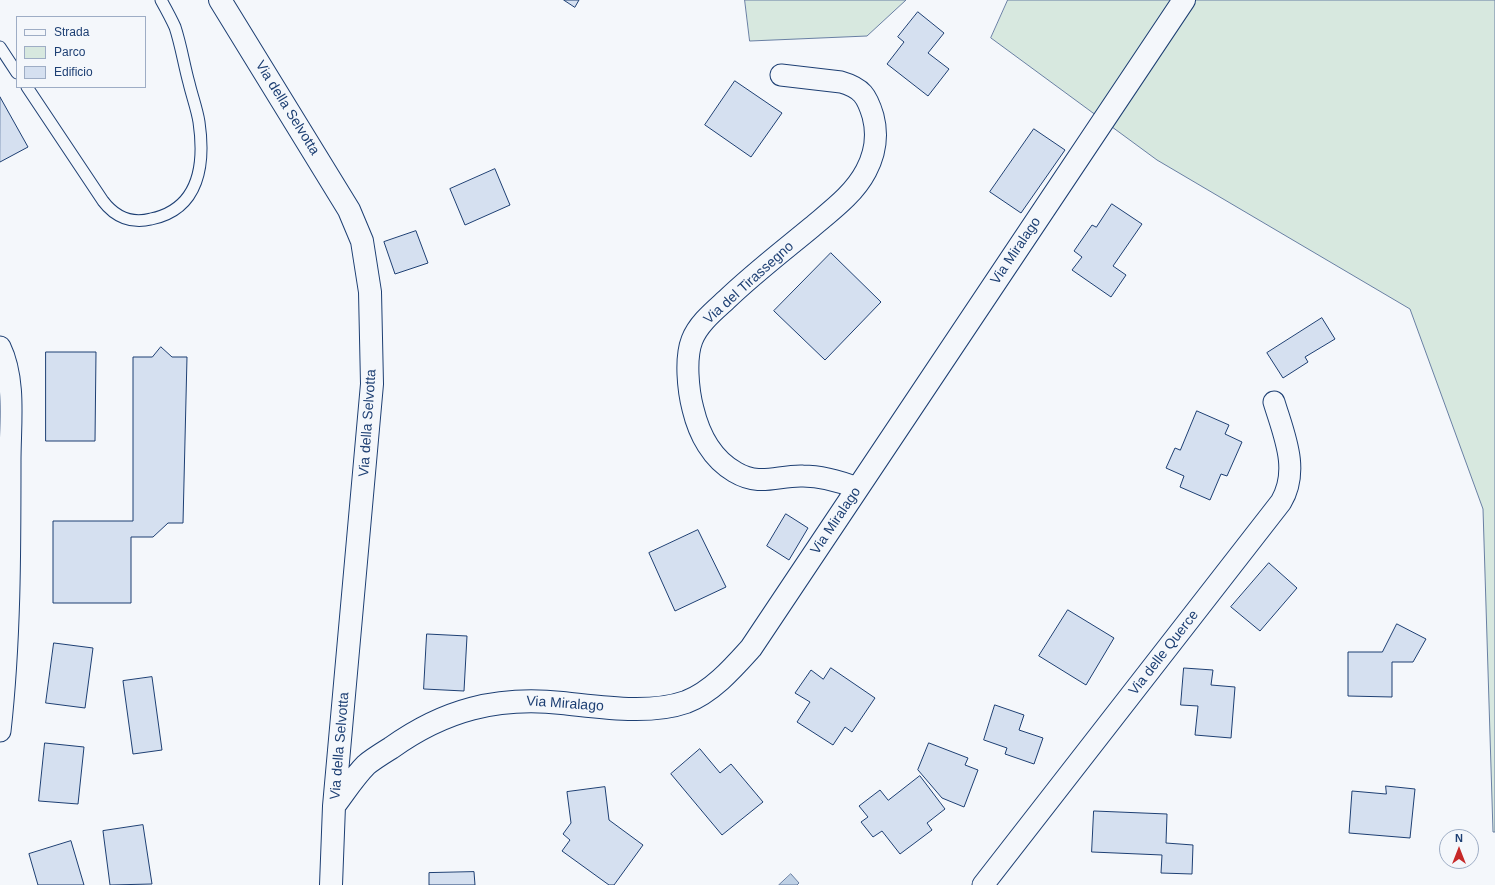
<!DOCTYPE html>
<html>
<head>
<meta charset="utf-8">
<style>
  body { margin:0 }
  #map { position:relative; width:1495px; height:885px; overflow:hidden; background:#f4f7fb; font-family:Helvetica,sans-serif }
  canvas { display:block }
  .legend { position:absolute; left:16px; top:16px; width:130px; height:72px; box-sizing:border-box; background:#f4f7fb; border:1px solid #9eadc5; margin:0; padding:5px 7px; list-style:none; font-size:12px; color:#1d3f73 }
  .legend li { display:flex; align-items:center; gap:8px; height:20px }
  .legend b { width:20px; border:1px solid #9eadc5 }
  .north { position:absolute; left:1439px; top:829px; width:40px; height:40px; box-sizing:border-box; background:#f4f7fb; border:1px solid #9eadc5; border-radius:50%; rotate:0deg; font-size:11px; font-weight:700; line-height:16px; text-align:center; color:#1d3f73 }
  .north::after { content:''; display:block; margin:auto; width:14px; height:18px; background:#c62828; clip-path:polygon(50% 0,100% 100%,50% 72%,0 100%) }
</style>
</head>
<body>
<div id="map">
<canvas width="1495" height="885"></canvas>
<ul class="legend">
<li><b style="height:5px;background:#f4f7fb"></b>Strada</li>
<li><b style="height:11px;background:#d7e8df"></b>Parco</li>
<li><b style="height:11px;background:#d5e0f0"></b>Edificio</li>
</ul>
<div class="north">N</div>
</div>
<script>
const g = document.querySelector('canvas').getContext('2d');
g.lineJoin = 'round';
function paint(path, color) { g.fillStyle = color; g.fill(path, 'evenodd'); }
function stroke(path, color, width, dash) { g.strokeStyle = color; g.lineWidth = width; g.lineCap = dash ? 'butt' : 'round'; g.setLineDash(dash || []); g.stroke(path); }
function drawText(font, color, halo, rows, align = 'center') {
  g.font = font + ' Helvetica,sans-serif'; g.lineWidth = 3; g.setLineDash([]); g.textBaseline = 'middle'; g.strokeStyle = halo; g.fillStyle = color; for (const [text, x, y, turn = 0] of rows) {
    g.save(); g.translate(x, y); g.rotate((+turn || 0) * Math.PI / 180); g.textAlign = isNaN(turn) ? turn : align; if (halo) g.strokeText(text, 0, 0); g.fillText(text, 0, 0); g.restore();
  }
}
const green = new Path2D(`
  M 745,0 L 906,0 L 867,36 L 750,41 Z
  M 1008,0 L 1495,0 L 1495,832 L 1493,832 L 1483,509 L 1410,309 L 1157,160 L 991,38 Z`);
paint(green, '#d7e8df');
stroke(green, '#687fa3', 1);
const water = new Path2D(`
  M 791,874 L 799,883 L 797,885 L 779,885 Z`);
paint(water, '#bed0e5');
stroke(water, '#687fa3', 1);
const building = new Path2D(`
  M 564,0 L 579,0 L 575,7 Z
  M 918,12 L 944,33 L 928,53 L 949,69 L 928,96 L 887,64 L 904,42 L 898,37 Z
  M 735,81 L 782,113 L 751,157 L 705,125 Z
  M 0,97 L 28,147 L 0,162 Z
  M 1034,129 L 1065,150 L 1021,213 L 990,192 Z
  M 495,169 L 510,205 L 465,225 L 450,189 Z
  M 1112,204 L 1142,224 L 1113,266 L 1126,275 L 1111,297 L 1072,270 L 1082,257 L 1074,251 L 1092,225 L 1096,227 Z
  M 416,231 L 428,263 L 395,274 L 384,242 Z
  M 831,253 L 881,302 L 825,360 L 774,311 Z
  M 1322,318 L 1335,339 L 1305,357 L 1308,362 L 1283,378 L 1267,353 Z
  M 161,347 L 172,357 L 187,357 L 183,523 L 168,523 L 153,537 L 131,537 L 131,603 L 53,603 L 53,521 L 133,521 L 133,357 L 152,357 Z
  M 46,352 L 96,352 L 95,441 L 46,441 Z
  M 1197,411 L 1229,425 L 1225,434 L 1242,442 L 1227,476 L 1221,474 L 1210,500 L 1180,487 L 1184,476 L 1166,468 L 1175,448 L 1180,450 Z
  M 786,514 L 808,528 L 789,560 L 767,546 Z
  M 698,530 L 726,587 L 675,611 L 649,553 Z
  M 1269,563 L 1297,588 L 1260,631 L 1231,607 Z
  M 1068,610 L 1114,638 L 1086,685 L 1039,656 Z
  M 1397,624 L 1426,639 L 1413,662 L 1392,662 L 1392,697 L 1348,696 L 1348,652 L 1382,652 Z
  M 427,634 L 467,636 L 464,691 L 424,689 Z
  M 54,643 L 93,648 L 85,708 L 46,703 Z
  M 831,668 L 875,698 L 852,732 L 845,727 L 833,745 L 797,722 L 810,702 L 795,693 L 811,670 L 823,679 Z
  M 1184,668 L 1213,670 L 1211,685 L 1235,687 L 1231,738 L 1195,735 L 1198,706 L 1181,705 Z
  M 152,677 L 162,750 L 133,754 L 123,681 Z
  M 995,705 L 1024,715 L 1019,730 L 1043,738 L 1034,764 L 1005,754 L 1007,748 L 984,740 Z
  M 45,743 L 84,747 L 78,804 L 39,801 Z
  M 929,743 L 968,758 L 965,765 L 978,770 L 964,807 L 942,798 L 918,770 Z
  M 700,749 L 720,773 L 731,764 L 763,802 L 722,835 L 671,774 Z
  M 920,776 L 945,809 L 927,823 L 932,830 L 900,854 L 882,831 L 873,837 L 861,822 L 868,817 L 859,806 L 880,790 L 888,800 Z
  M 1386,786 L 1415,789 L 1410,838 L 1349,833 L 1352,791 L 1386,794 Z
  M 605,787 L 609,820 L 643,845 L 614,885 L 609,885 L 562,851 L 570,840 L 563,834 L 571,823 L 567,792 Z
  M 1094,811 L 1167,814 L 1166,843 L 1193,845 L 1192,874 L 1161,873 L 1162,855 L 1092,852 Z
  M 143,825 L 152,884 L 110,885 L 103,831 Z
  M 71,841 L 84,885 L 38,885 L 29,854 Z
  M 474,872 L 475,885 L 429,885 L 429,873 Z`);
paint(building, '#d5e0f0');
stroke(building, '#1d3f73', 1);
const lane = new Path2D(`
  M 0,47 L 17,73
  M 27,87 L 103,201 C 115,217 132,224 151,219 C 200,209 205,163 199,122 C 197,109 192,96 189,83 C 184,65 181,45 175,27 C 171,18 166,9 161,0`);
const street = new Path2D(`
  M 781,75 L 841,82 C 862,88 867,96 873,116 C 878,135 875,154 866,171 C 854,194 832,210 812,227 C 783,251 753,274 726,300 C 714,311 698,324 692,340 C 685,358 688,390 693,409 C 699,434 712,459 735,472 C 760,487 778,475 803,476 C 822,476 839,481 857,488
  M 0,347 C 16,380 10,424 10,461 C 10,551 10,642 0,731
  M 983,885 L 1281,502 C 1300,470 1284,435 1274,402`);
const secondary = new Path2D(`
  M 220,0 L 349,210 L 362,241 L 370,292 L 372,384 L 334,806 L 331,885
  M 334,806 C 344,793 354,777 366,765 C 373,759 383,753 391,748 C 444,710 497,696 562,703 C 601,707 649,715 686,702 C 712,692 733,668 751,648 L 1184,0`);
stroke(lane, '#1d3f73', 13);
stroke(street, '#1d3f73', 23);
stroke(secondary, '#1d3f73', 24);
stroke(lane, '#f4f7fb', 11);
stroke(street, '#f4f7fb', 21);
stroke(secondary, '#f4f7fb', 22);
drawText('14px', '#1d3f73', '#f4f7fb', [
  ["Via della Selvotta",287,108,58],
  ["Via Miralago",1016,251,-56],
  ["Via del Tirassegno",749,283,-42],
  ["Via della Selvotta",368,423,-86],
  ["Via Miralago",836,521,-56],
  ["Via delle Querce",1164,653,-52],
  ["Via Miralago",565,704,4],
  ["Via della Selvotta",340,746,-85]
]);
</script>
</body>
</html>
